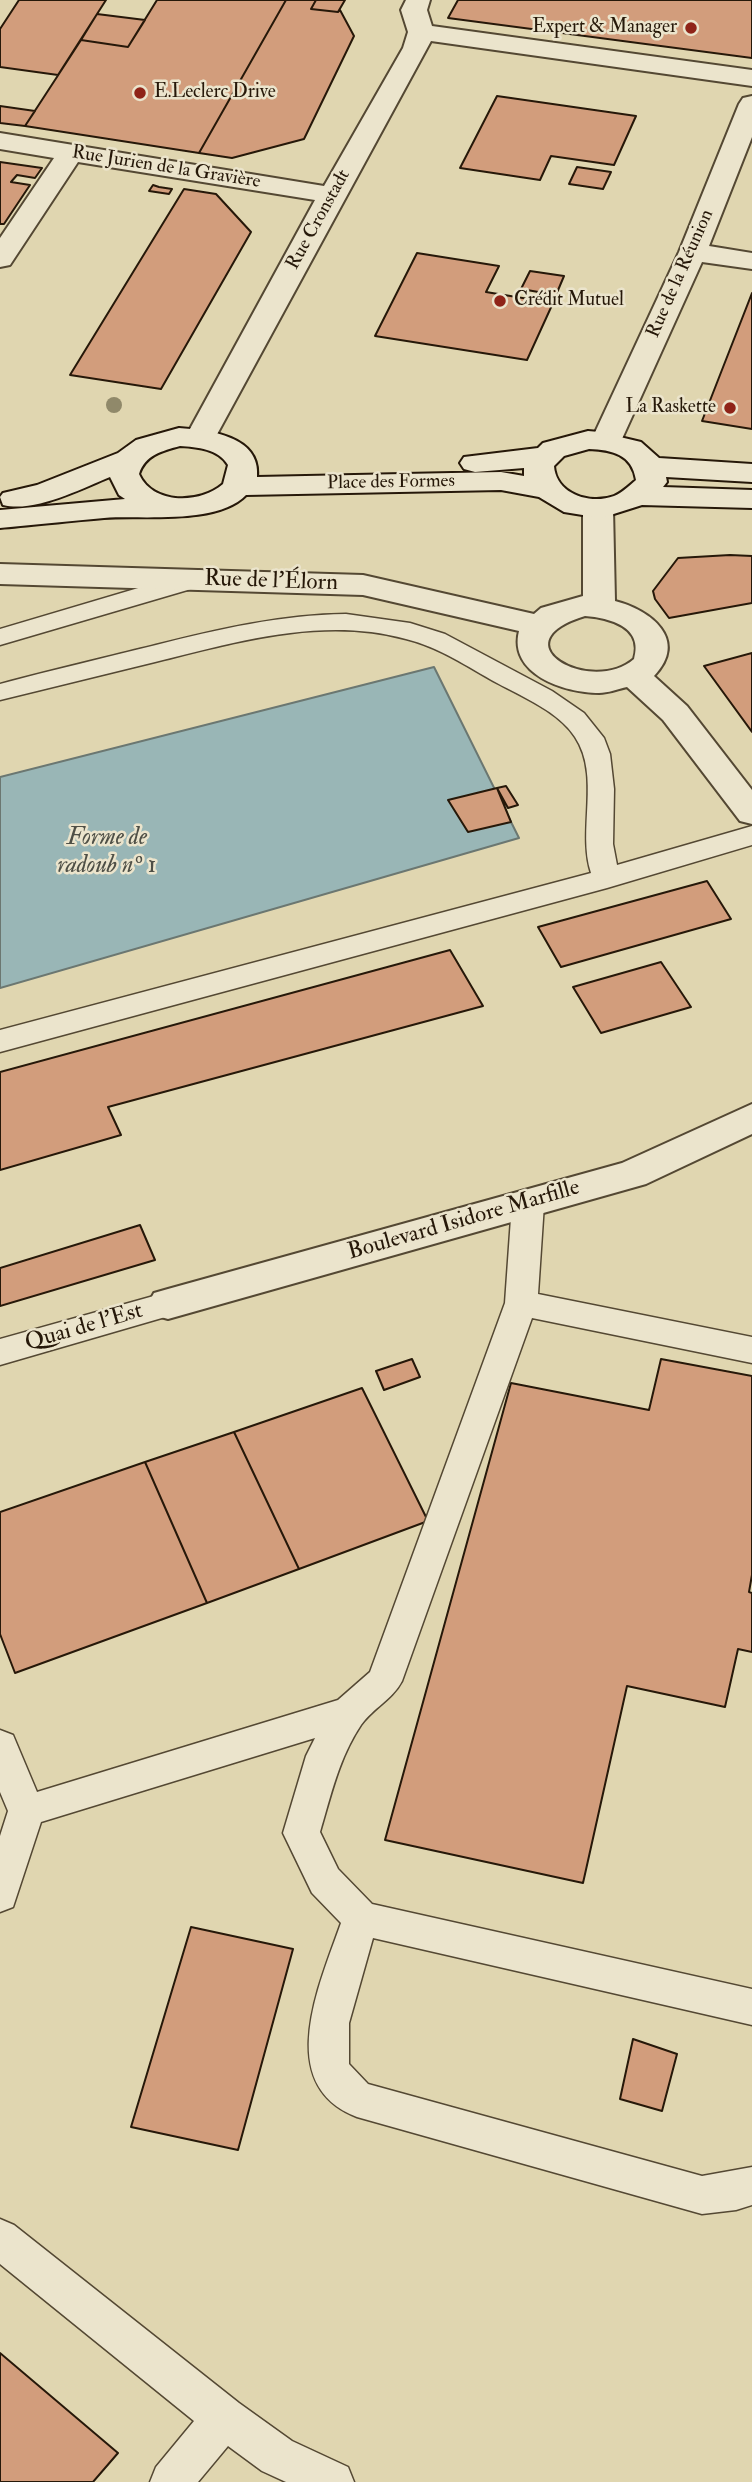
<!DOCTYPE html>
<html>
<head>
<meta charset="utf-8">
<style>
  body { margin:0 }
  canvas { display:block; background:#e0d6b0 }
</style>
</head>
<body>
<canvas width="752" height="2482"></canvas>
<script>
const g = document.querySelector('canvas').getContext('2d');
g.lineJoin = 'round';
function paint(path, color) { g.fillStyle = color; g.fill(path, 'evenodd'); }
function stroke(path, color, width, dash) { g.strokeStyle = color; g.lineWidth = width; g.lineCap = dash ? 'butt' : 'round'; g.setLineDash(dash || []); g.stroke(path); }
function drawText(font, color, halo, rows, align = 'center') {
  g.font = font + ' "IM FELL Double Pica",serif'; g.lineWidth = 5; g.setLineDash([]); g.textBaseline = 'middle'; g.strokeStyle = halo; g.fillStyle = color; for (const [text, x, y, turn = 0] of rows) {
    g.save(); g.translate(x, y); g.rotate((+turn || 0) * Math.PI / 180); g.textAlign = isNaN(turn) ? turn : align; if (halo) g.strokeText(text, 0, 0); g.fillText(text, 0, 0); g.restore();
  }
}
const water = new Path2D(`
  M 434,667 L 519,838 L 0,988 L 0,777 Z`);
paint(water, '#99b6b6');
stroke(water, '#6b7771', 2);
const building = new Path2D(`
  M 19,0 L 106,0 L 58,75 L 0,67 L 0,29 Z
  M 157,0 L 286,0 L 199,153 L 25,126 L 81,40 L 128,47 Z
  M 286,0 L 316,0 L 311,9 L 338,12 L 340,10 L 354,36 L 304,139 L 232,158 L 199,153 Z
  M 316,0 L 345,0 L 338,12 L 311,9 Z
  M 458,0 L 752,0 L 752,58 L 448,18 Z
  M 97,14 L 145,20 L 128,47 L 81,40 Z
  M 497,96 L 636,116 L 614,165 L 551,156 L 540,180 L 460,168 Z
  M 0,106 L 35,111 L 25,126 L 0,123 Z
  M 0,162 L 42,168 L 35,178 L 17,175 L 11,182 L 30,185 L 4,224 L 0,224 Z
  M 577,167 L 611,172 L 603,189 L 569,184 Z
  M 153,185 L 159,187 L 172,189 L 169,194 L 149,191 Z
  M 184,189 L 216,194 L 251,232 L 161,389 L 70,375 Z
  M 417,253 L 499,266 L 486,292 L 553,303 L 527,360 L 375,336 Z
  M 530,271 L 564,276 L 556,295 L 521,289 Z
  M 752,293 L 752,429 L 702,421 Z
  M 730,555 L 752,556 L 752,603 L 669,618 L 655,599 L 653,591 L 678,558 Z
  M 752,653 L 752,732 L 704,666 Z
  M 506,786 L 518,805 L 508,808 L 497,788 Z
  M 497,788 L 511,822 L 468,832 L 448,800 Z
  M 707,881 L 731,919 L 561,967 L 538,927 Z
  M 450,950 L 483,1006 L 108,1107 L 121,1135 L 0,1170 L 0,1072 Z
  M 661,962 L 691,1007 L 601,1033 L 573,987 Z
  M 140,1225 L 155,1260 L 0,1306 L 0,1268 Z
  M 412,1359 L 420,1377 L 384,1390 L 376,1371 Z
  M 661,1359 L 752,1376 L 752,1575 L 749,1592 L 752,1593 L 752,1652 L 738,1649 L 725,1707 L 627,1686 L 583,1883 L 385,1840 L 511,1383 L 649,1410 Z
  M 362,1388 L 428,1521 L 299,1569 L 234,1432 Z
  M 234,1432 L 299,1569 L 207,1603 L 145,1462 Z
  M 145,1462 L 207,1603 L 15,1673 L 0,1634 L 0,1512 Z
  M 191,1927 L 293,1949 L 238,2150 L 131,2127 Z
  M 633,2039 L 677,2054 L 662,2111 L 620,2099 Z
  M 0,2353 L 118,2453 L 93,2482 L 0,2482 Z`);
paint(building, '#d29d7c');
stroke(building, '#261809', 2);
const service = new Path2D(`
  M 199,570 L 208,572 L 212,578 L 208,584 L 0,645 L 0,629 Z
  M 346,614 L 410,623 L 445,634 L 552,691 L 584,713 L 604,738 L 610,754 L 614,789 L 613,844 L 617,865 L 752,826 L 752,845 L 607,888 L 0,1052 L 0,1030 L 591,873 C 577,830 601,776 575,737 C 559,712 523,697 497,683 C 468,667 439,647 406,639 C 323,616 236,642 155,662 C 103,675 52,687 0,700 L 0,684 C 52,670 104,658 156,645 C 219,629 280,615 346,614 Z
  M 528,1192 L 539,1196 L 544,1204 L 538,1294 L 752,1337 L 752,1363 L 532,1318 L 402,1681 C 392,1700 373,1708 361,1725 C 339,1758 331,1795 320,1832 L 338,1869 L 372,1904 L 752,1989 L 752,2025 L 373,1938 L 349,2023 L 349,2064 L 368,2084 L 702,2176 L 752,2167 L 752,2205 L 736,2210 L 702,2214 L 357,2117 C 273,2085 320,1983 341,1923 L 312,1893 L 283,1833 L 306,1756 L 315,1738 L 41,1822 L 13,1907 L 0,1912 L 0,1836 L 8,1811 L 0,1792 L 0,1730 L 13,1735 L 37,1792 L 338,1700 L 370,1672 L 505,1303 L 512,1204 L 517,1196 Z
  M 168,1292 L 179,1295 L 184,1304 L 179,1313 L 0,1365 L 0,1339 Z
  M 0,2219 L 14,2225 L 239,2403 L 292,2441 L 348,2467 L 354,2482 L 286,2482 L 262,2471 L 228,2446 L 198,2482 L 150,2482 L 156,2467 L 194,2421 L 0,2264 Z`);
const minor = new Path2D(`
  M 406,0 L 430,0 L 427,10 L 432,26 L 752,70 L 752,86 L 431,41 L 215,438 L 211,444 L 200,447 L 189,444 L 185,438 L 315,200 L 78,162 L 10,265 L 0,267 L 0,238 L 54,158 L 0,149 L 0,133 L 324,186 L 403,48 L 408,32 L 401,10 Z
  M 752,96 L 752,137 L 709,246 L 752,253 L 752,269 L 702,262 L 621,441 L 617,447 L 606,450 L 595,447 L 591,441 L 679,252 L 739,104 L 743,98 Z
  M 598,499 L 609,502 L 613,508 L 615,601 C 651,610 689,640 654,676 L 687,706 L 752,790 L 752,824 L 740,821 L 663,720 L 627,687 C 618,689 608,693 599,693 C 564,693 508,674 519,631 L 363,595 L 0,584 L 0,564 L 363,575 L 534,614 L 541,608 L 583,596 L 583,508 L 587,502 ZM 585,616 C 610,618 644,627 634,659 C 591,696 496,643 585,616 Z
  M 752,1104 L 752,1134 L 646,1184 L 168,1319 L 154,1315 L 148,1304 L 154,1293 L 168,1289 L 622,1163 Z`);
const secondary = new Path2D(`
  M 179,428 C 209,430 261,436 257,477 L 501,472 L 524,476 L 524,468 L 475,472 L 464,469 L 460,463 L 464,457 L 538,448 L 543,443 L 588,431 L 599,432 L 641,442 L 659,458 L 752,464 L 752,482 L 666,477 L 667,482 L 663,487 L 752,490 L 752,508 L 642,505 L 601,518 L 564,512 L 539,497 L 501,490 L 246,495 C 217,525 143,515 104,518 C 69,521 34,525 0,528 L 0,510 L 125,499 L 119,495 L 110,477 C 81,489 34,513 3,505 L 0,497 L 3,493 L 37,485 L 118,453 L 136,440 ZM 180,446 C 197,447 219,449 228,465 L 223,484 C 200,504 153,505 139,474 C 145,455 162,451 180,446 ZM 589,449 C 612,450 632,454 636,480 C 630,485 622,493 614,496 C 590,505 556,494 554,466 L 564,456 Z`);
stroke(service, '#544833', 3);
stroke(minor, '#544833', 4);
stroke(secondary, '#261809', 4);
paint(service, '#ebe4cc');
paint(minor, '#ebe4cc');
paint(secondary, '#ebe4cc');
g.fillStyle = '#90896a';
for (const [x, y] of [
  [114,405]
]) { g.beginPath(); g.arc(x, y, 8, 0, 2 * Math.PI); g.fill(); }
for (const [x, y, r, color] of [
  [691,28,7,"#8f2418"],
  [140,93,7,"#8f2418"],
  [500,301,7,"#8f2418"],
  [730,408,7,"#8f2418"]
]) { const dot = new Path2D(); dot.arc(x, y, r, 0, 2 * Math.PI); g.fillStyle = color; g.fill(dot); stroke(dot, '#ebe4cc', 2.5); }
drawText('19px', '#261809', '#ebe4cc', [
  ["Expert & Manager",677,28],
  ["E.Leclerc Drive",154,93,"left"],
  ["Crédit Mutuel",514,301,"left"],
  ["La Raskette",716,408]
], 'right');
drawText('19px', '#261809', '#ebe4cc', [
  ["Rue Jurien de la Gravière",166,168,9],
  ["Rue Cronstadt",319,220,-61],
  ["Rue de la Réunion",681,274,-66],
  ["Place des Formes",391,483,-1]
]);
drawText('23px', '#261809', '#ebe4cc', [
  ["Rue de l'Élorn",271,582,2],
  ["Boulevard Isidore Marfille",464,1221,-16],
  ["Quai de l'Est",84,1328,-16]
]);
drawText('italic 24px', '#4e4f46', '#ebe4cc', [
  ["Forme de",107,839],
  ["radoub nº 1",107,867]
]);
</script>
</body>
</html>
